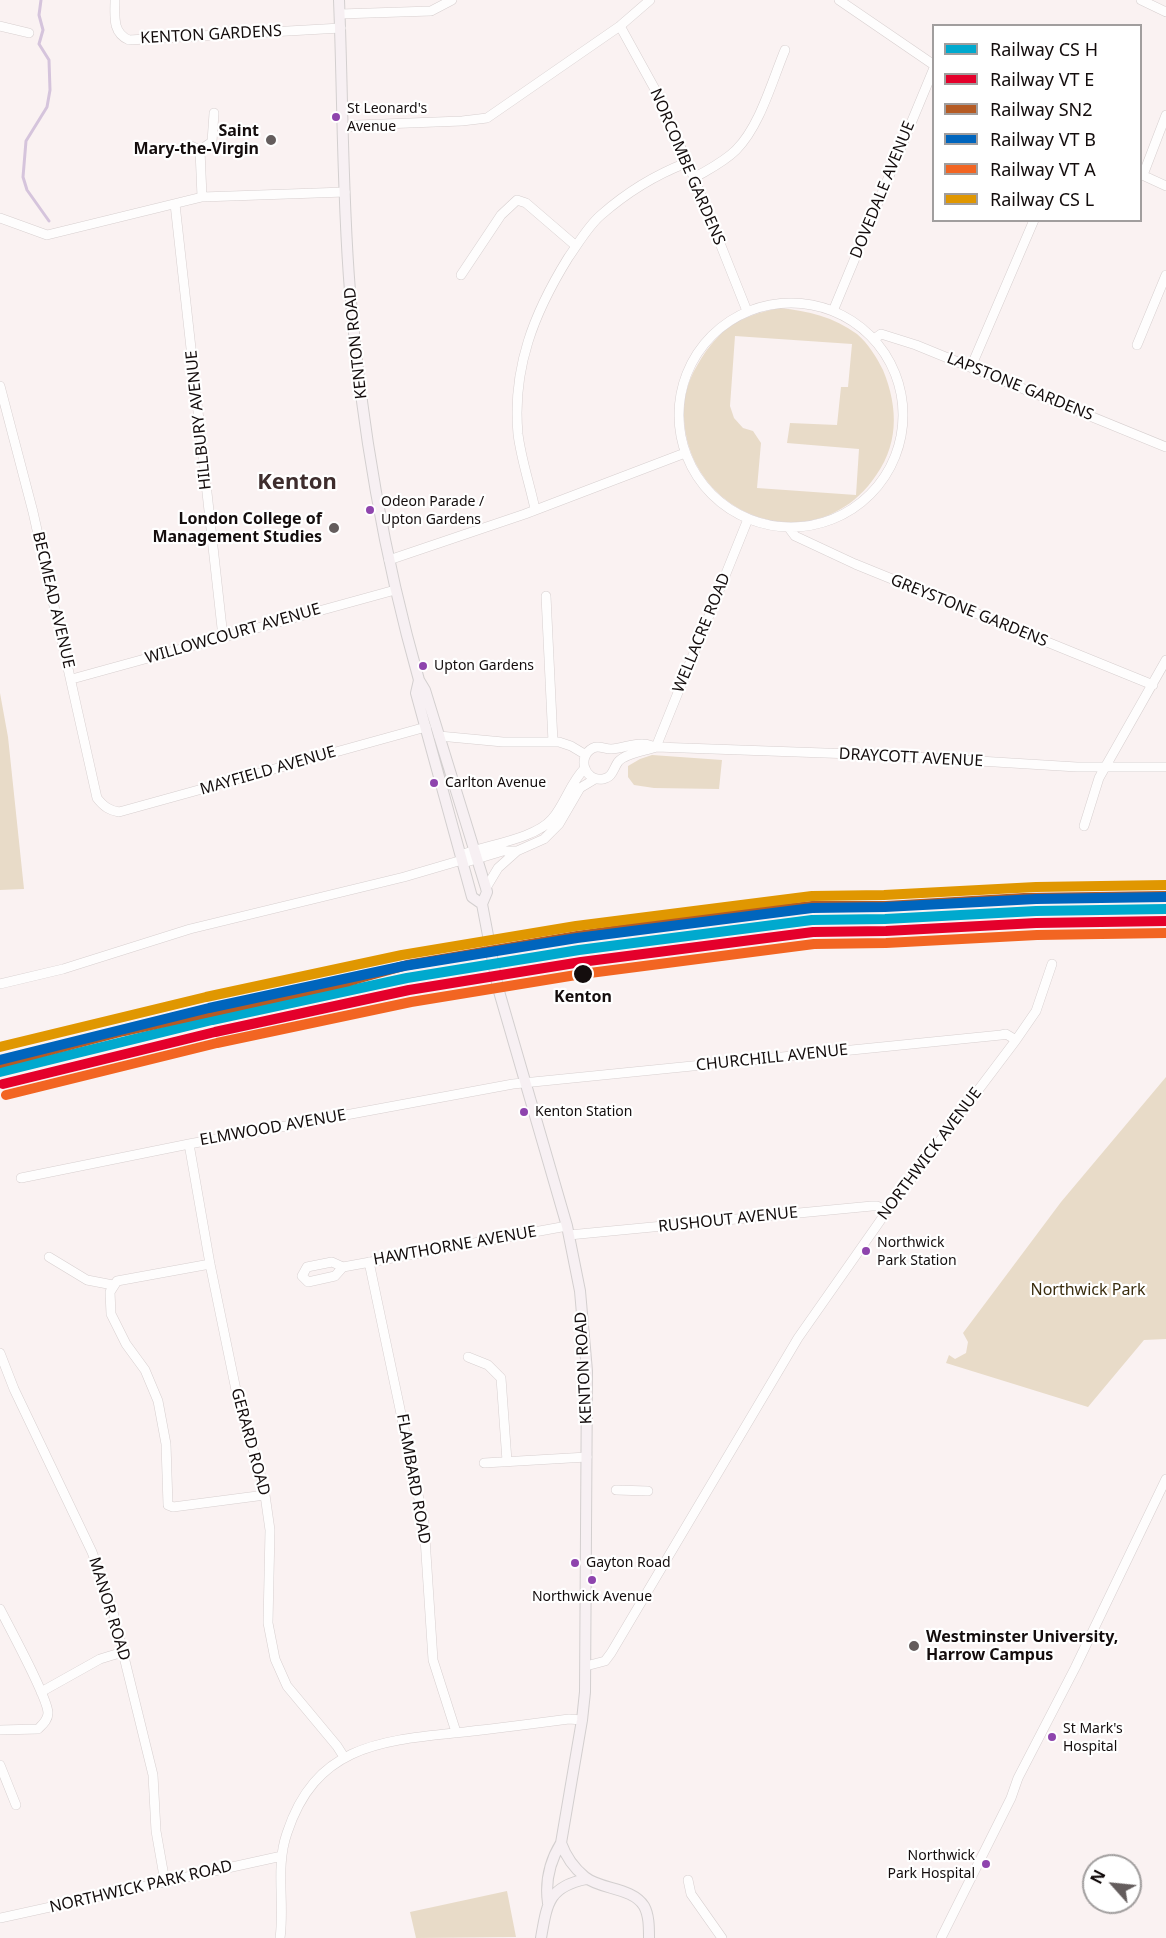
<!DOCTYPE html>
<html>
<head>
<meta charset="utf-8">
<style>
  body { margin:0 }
  #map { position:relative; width:1166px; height:1938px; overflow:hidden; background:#faf2f2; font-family:"Noto Sans",sans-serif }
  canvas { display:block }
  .legend { position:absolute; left:932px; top:24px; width:210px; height:198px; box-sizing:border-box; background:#fff; border:2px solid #a19e9e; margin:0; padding:8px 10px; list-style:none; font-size:18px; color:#140d0d }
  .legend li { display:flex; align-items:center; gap:12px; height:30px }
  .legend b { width:30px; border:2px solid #a19e9e }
  .north { position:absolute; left:1082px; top:1854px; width:60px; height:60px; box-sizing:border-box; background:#fff; border:2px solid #a19e9e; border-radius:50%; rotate:297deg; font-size:16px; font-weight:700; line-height:24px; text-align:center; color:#140d0d }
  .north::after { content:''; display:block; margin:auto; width:21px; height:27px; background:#645d5d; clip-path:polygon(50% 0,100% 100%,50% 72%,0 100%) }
</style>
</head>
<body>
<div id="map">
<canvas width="1166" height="1938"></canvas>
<ul class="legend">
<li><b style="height:8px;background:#00a9ce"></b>Railway CS H</li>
<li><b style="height:8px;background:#e4002b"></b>Railway VT E</li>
<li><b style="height:8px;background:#b55b24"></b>Railway SN2</li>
<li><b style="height:8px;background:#0065bd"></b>Railway VT B</li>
<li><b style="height:8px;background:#f26522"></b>Railway VT A</li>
<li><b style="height:8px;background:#e09701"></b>Railway CS L</li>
</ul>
<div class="north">N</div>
</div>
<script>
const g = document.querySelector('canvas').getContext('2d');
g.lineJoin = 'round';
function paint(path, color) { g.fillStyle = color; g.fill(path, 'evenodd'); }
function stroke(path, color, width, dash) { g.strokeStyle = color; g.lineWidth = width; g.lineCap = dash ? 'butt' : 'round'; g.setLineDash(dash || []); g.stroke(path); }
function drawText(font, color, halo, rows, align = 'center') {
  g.font = font + ' "Noto Sans",sans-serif'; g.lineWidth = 4.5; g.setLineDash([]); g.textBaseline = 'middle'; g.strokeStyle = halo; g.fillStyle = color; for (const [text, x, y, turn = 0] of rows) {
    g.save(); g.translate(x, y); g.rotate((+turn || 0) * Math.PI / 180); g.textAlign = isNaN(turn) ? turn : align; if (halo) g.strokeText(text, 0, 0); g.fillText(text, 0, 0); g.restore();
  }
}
paint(new Path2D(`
  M 780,308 C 808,311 834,317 857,334 C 868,343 877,358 883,370 C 899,409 899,447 872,481 C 815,557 698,521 685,429 C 682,405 685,385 698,364 C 719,328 740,316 780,308 ZM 735,336 L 852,344 L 848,387 L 841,387 L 837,425 L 790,423 L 787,443 L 859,449 L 856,495 L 757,488 L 761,443 L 753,431 L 743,428 L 734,418 L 730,406 Z
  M 0,693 L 8,737 L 24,889 L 0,890 Z
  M 652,755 L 722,760 L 719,789 L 654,788 L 634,785 L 628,777 L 628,766 L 640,759 Z
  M 1166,1077 L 1166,1339 L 1144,1340 L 1088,1407 L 946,1363 L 949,1355 L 955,1359 L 966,1353 L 968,1342 L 963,1333 L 1061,1202 Z
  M 507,1891 L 516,1937 L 416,1938 L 410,1912 Z`), '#e8dbc8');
stroke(new Path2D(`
  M 41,0 L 39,15 L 43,30 L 39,44 L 49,60 L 50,90 L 47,107 L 26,141 L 23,177 L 27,190 L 49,221`), '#d5c4dc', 3);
const minor = new Path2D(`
  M 115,0 C 115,16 112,33 129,40 L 341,28
  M 839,0 L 934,65
  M 1141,0 L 1166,12
  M 340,14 L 431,11 L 452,0
  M 0,26 L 29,33
  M 620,26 L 657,93 L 694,178 L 747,311
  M 343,129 L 357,125 L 462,121 L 487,118 L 620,26 L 650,0
  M 189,145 L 200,150 L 212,142 L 214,113
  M 200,150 L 202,197
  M 1140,174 L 1166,186
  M 1143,175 L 1166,115
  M 694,178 C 709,169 724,162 736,150 C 760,126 772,81 785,50
  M 175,204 L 223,637
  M 0,218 L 47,235 L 202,197 L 345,192
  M 461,275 L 501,215 L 517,200 L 526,203 L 576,246
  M679 415a112 112 0 1 1 224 0a112 112 0 1 1-224 0Z
  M 833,311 L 934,68
  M 874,339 L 881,334 L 916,345 L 1166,447
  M 1137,345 L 1166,275
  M 971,367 L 1034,220
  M 0,386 L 33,512 L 97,798 C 104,807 109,810 119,812 L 426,727
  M 535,509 C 530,485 521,459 518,434 C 512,368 534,313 568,258 C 578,244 588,226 601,215 C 626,193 655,175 686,163
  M 789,528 L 795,536 L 855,564 L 1153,685
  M 389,560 L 525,514 L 685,453
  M 546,596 L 553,742
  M 72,679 L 395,590
  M 439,736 L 503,742 L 559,742 L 571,746 L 586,755
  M 656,747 C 646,751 625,753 618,762 C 613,769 613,777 603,779 C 585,782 576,757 593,748 C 599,745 604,749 611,749 C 622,749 632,743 643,744 C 648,744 652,746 656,747 L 881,755 L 1077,767 L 1166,767
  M 656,747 L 748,519
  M 1084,826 L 1099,778 L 1166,660
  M 461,855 C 486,845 535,839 552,819 C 565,804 570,783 585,768
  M 463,863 L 503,851 L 517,851 L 544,839 L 559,824 L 580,788 L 595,779
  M 486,888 L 498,868 L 517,851
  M 0,984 L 63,969 L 190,929 L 404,877 L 462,860
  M 189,1144 L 210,1264 L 236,1390 L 260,1473 L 265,1495 L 270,1530 L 268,1623 L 275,1659 L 287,1686 L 337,1746 L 344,1757
  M 21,1178 L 189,1144 L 513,1084 L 1001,1035 L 1006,1034 L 1016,1040
  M 569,1235 L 872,1206 L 877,1206 L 887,1211
  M 49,1257 L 87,1280 L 113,1285
  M 369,1262 L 424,1523 L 433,1660 L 456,1732
  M 210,1264 L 117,1281 L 110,1292 L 111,1314 L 126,1344 L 145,1370 L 158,1401 L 166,1444 L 168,1505 L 173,1507 L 265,1495
  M 343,1267 L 332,1262 L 307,1267 L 302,1276 L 308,1282 L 335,1276 L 343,1267 L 567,1226
  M 0,1353 L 14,1389 L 92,1552 L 112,1608 L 153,1775 L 156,1831 L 165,1882
  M 468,1357 L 488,1365 L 501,1378 L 507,1461
  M 484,1463 L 587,1457
  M 616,1490 L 648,1491
  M 0,1609 C 9,1627 48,1698 48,1713 C 48,1720 43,1724 38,1729 L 0,1730
  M 586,1666 L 605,1661 L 611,1653 L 798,1338 L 887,1211 L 1016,1040 L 1036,1011 L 1052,964
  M 41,1692 L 100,1659 L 123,1652
  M 0,1765 L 16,1805
  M 688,1880 L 691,1894 L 722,1938
  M 0,1918 L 282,1856
  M 280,1938 C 285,1904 275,1867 287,1833 C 315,1748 376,1741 454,1733 C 493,1729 531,1724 569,1719 L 582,1720
  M 941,1938 L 1011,1798 L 1018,1778 L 1075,1668 L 1166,1479`);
const major = new Path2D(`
  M 339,0 C 343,97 342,194 350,291 C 361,422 383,553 419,680 L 425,690 L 486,888 L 487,892 L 482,904 L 498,988 L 567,1226 L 580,1291 L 587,1371 L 585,1692 L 582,1720 L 561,1843 C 550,1861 545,1882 548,1903
  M 419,680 L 416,693 L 472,897 L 482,904
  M 561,1843 C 566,1857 574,1868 585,1877 C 601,1890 632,1887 644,1906 C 649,1915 649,1927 649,1938
  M 541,1938 C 547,1904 548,1887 586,1879`);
stroke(minor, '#d7cfcf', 10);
stroke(major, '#d3cfcf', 12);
stroke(minor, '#fefdfd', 9);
stroke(major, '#f7f0f3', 10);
stroke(new Path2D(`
  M 0,1072 L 212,1020 L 407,978 L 579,950 L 812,920 L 885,919 L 1036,911 L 1166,909`), '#00a9ce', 10);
stroke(new Path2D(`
  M 3,1084 L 215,1032 L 409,990 L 581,962 L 813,932 L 886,931 L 1036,923 L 1166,921`), '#e4002b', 10);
stroke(new Path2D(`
  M 0,1063 L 124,1031 L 349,981 L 407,965 L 577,936 L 726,915 L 812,906 L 886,906 L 1024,898 L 1166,896`), '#b55b24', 10);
stroke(new Path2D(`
  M 0,1060 L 209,1008 L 404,966 L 577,938 L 812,908 L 885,907 L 1036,899 L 1166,897`), '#0065bd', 10);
stroke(new Path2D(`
  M 6,1095 L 217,1043 L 411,1002 L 582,974 L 814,944 L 886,943 L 1037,935 L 1166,933`), '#f26522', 10);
stroke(new Path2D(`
  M 0,1047 L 206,997 L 402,955 L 576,926 L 812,896 L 884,895 L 1036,887 L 1166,885`), '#e09701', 10);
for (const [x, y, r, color] of [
  [336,117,5,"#8e44ad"],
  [271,140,6,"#645d5d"],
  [370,510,5,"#8e44ad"],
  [334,528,6,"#645d5d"],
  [423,666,5,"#8e44ad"],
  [434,783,5,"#8e44ad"],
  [583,974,10,"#140d0d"],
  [524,1112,5,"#8e44ad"],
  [866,1251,5,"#8e44ad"],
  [575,1563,5,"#8e44ad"],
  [592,1580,5,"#8e44ad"],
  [914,1646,6,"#645d5d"],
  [1052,1737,5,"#8e44ad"],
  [986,1864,5,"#8e44ad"]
]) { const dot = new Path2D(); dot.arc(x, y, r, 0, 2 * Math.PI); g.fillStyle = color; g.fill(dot); stroke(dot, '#fff', 2); }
drawText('14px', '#140d0d', '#fff', [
  ["St Leonard's",347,109],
  ["Avenue",347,127],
  ["Odeon Parade /",381,502],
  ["Upton Gardens",381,520],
  ["Upton Gardens",434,666],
  ["Carlton Avenue",445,783],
  ["Kenton Station",535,1112],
  ["Northwick",877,1243],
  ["Park Station",877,1261],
  ["Gayton Road",586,1563],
  ["Northwick Avenue",592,1597,"center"],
  ["St Mark's",1063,1729],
  ["Hospital",1063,1747],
  ["Northwick",975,1856,"right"],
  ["Park Hospital",975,1874,"right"]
], 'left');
drawText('16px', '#140d0d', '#fff', [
  ["KENTON GARDENS",211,35,-3],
  ["NORCOMBE GARDENS",687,167,67],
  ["DOVEDALE AVENUE",883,190,-68],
  ["KENTON ROAD",356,343,-96],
  ["LAPSTONE GARDENS",1020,387,22],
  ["HILLBURY AVENUE",199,420,-96],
  ["BECMEAD AVENUE",53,600,77],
  ["GREYSTONE GARDENS",969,611,22],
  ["WELLACRE ROAD",702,633,-68],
  ["WILLOWCOURT AVENUE",233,634,-16],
  ["DRAYCOTT AVENUE",911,758,3],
  ["MAYFIELD AVENUE",268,771,-16],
  ["CHURCHILL AVENUE",772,1058,-6],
  ["ELMWOOD AVENUE",273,1128,-10],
  ["NORTHWICK AVENUE",930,1154,-53],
  ["RUSHOUT AVENUE",728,1220,-6],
  ["HAWTHORNE AVENUE",455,1246,-10],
  ["KENTON ROAD",584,1368,-93],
  ["GERARD ROAD",250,1442,75],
  ["FLAMBARD ROAD",413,1479,80],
  ["MANOR ROAD",109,1609,73],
  ["NORTHWICK PARK ROAD",141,1887,-13]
]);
drawText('bold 16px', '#140d0d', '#fff', [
  ["Saint",259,131],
  ["Mary-the-Virgin",259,149],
  ["London College of",322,519],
  ["Management Studies",322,537],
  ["Westminster University,",926,1637,"left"],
  ["Harrow Campus",926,1655,"left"]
], 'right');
drawText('bold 16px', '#140d0d', '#fff', [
  ["Kenton",583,997]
]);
drawText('16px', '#3b2d0e', '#fff', [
  ["Northwick Park",1088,1290]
]);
drawText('bold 22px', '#3e2d2d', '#fff', [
  ["Kenton",297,483]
]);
</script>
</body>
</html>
